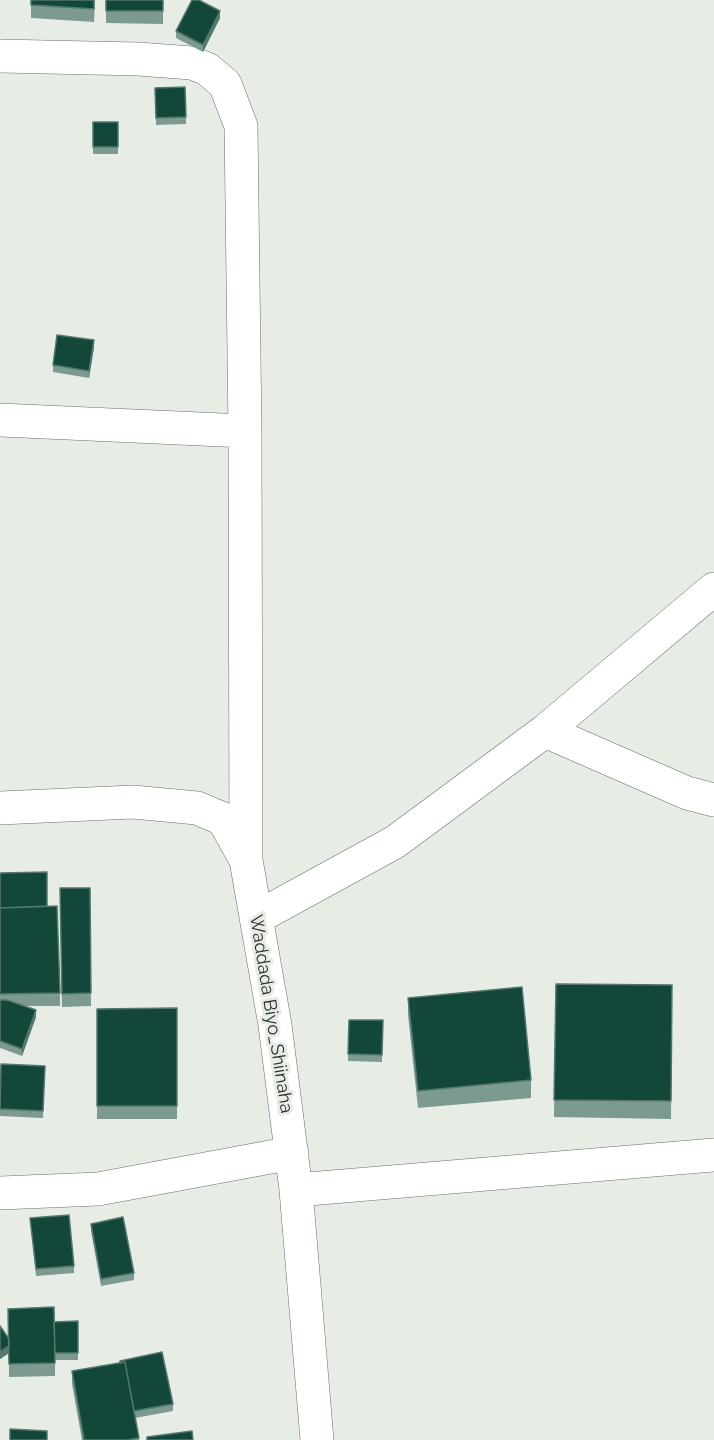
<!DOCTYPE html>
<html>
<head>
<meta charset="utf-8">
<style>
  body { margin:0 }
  canvas { display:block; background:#e7ede5 }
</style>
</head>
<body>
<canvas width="714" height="1440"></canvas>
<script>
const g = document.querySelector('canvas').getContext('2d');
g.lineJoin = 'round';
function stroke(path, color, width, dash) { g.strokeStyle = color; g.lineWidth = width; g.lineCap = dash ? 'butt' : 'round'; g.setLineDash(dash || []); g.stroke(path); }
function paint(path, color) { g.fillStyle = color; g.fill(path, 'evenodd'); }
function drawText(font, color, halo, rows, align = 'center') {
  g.font = font + ' Raleway,sans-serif'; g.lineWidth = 6; g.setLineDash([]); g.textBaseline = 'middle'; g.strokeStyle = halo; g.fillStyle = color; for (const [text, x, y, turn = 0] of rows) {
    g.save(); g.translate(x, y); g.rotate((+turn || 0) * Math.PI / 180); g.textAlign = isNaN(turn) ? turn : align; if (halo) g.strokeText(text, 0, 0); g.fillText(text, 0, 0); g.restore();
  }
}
const minor = new Path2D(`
  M 0,56 L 138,59 L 192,63 L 207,69 L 225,84 L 241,126 L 245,431 L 246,860
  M 0,420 L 245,431
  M 545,731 L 687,793 L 714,800
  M 0,808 L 133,802 L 197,808 L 223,819 L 246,860 L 275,1025 L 296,1190 L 317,1440
  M 256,918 L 395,842 L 545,731 L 714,589
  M 296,1190 L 714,1155
  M 0,1193 L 98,1189 L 292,1153`);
stroke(minor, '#696e67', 34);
stroke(minor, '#fff', 33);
paint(new Path2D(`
  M 31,0 L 95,0 L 94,22 L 31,18 Z
  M 106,0 L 163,0 L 163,24 L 106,23 Z
  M 220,18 L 203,52 L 176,38 L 176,31 Z
  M 185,87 L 186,124 L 156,125 L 155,88 Z
  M 93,122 L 118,122 L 118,154 L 93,154 Z
  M 94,347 L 89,378 L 53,372 L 53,365 Z
  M 0,873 L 47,906 L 60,993 L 60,1006 L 25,1006 L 36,1017 L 22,1056 L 0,1048 Z
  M 60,888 L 90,888 L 91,1006 L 62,1007 Z
  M 556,984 L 672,985 L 671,1119 L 554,1117 Z
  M 408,998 L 531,1080 L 531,1098 L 418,1108 L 408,1015 Z
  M 177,1008 L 177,1119 L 97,1119 L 97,1009 Z
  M 349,1020 L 383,1020 L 382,1062 L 348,1061 Z
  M 45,1066 L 43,1118 L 0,1116 L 0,1092 Z
  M 30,1218 L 74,1266 L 74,1273 L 36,1276 Z
  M 91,1224 L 134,1273 L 134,1280 L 101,1286 L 91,1231 Z
  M 78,1321 L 78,1360 L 55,1360 L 55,1376 L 9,1377 L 9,1353 L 0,1359 L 0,1326 L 8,1339 L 54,1339 Z
  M 72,1371 L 173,1404 L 173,1411 L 135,1418 L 139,1440 L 82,1440 L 72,1384 Z`), '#7d9a90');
paint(new Path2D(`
  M 220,11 L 220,18 L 203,52 L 203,45 Z
  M 94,340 L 94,347 L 89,378 L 89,371 Z
  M 36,1010 L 36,1017 L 22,1056 L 22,1049 Z
  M 9,1346 L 9,1353 L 0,1359 L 0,1352 Z`), '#53796d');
const building = new Path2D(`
  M 31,0 L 94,0 L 94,9 L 31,5 Z
  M 106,0 L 163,0 L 163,11 L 106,11 Z
  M 192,0 L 199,0 L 220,11 L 203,45 L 176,31 Z
  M 185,87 L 186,117 L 156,118 L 155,88 Z
  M 93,122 L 118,122 L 118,147 L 93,147 Z
  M 57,335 L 94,340 L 89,371 L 53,365 Z
  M 47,872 L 47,906 L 0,908 L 0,873 Z
  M 60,888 L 90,888 L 91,993 L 62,994 Z
  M 57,906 L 60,993 L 0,994 L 0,908 Z
  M 556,984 L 672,985 L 671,1101 L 554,1100 Z
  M 522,987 L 531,1080 L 418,1091 L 408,998 Z
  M 0,1000 L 7,1000 L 36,1010 L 22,1049 L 0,1041 Z
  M 177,1008 L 177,1106 L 97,1106 L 97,1009 Z
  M 349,1020 L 383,1020 L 382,1055 L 348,1054 Z
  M 1,1064 L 45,1066 L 43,1111 L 0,1109 Z
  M 69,1215 L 74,1266 L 36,1269 L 30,1218 Z
  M 123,1217 L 134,1273 L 101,1279 L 91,1224 Z
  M 54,1307 L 55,1363 L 9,1364 L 8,1309 Z
  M 78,1321 L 78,1353 L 55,1353 L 54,1322 Z
  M 0,1326 L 9,1339 L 9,1346 L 0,1352 Z
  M 162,1352 L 173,1404 L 134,1411 L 125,1362 L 120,1363 L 120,1361 Z
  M 125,1362 L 139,1438 L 127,1440 L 84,1440 L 72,1371 Z
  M 10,1429 L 47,1431 L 47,1440 L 10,1440 Z
  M 192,1431 L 193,1440 L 147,1440 L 147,1437 Z`);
paint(building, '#13473a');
stroke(building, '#53796d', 1.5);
drawText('18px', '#2d302d', '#e7ede5', [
  ["Waddada Biyo_Shiinaha",271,1014,81]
]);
</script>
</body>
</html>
